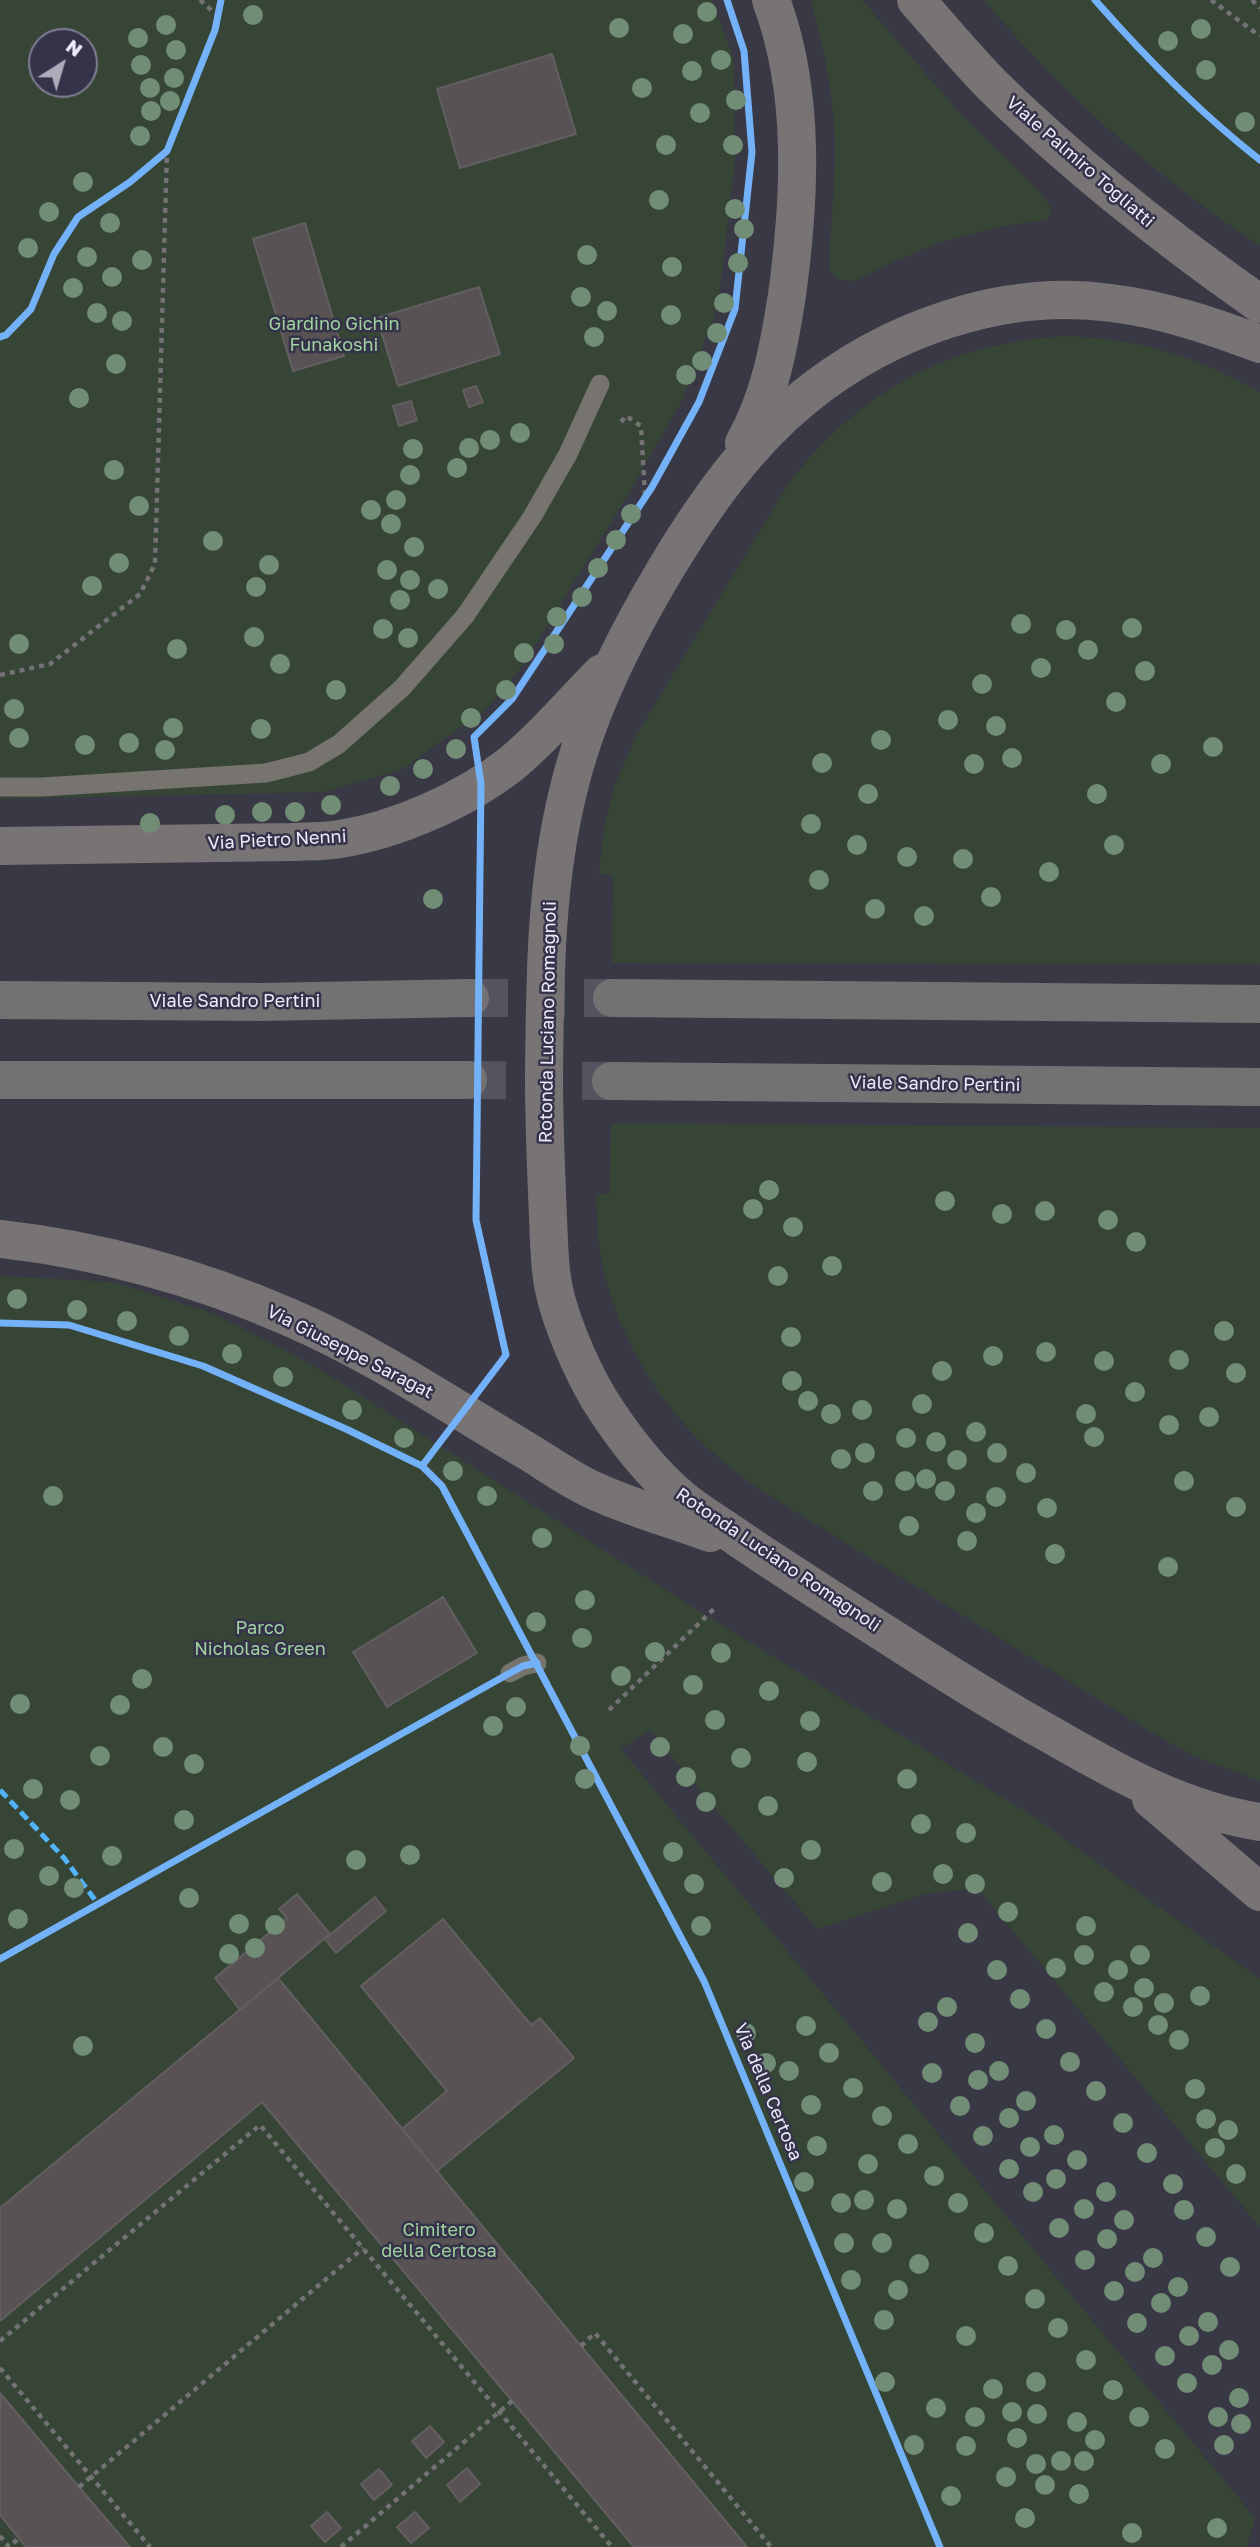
<!DOCTYPE html>
<html>
<head>
<meta charset="utf-8">
<style>
  body { margin:0 }
  #map { position:relative; width:1260px; height:2547px; overflow:hidden; background:#393845; font-family:"Golos Text",sans-serif }
  canvas { display:block }
  .north { position:absolute; left:28px; top:28px; width:70px; height:70px; box-sizing:border-box; background:#35334a; border:2px solid #7e7d90; border-radius:50%; rotate:37deg; font-size:19px; font-weight:700; line-height:28px; text-align:center; color:#ecebfa }
  .north::after { content:''; display:block; margin:auto; width:24px; height:32px; background:#adacbb; clip-path:polygon(50% 0,100% 100%,50% 72%,0 100%) }
</style>
</head>
<body>
<div id="map">
<canvas width="1260" height="2547"></canvas>
<div class="north">N</div>
</div>
<script>
const g = document.querySelector('canvas').getContext('2d');
g.lineJoin = 'round';
function paint(path, color) { g.fillStyle = color; g.fill(path, 'evenodd'); }
function stroke(path, color, width, dash) { g.strokeStyle = color; g.lineWidth = width; g.lineCap = dash ? 'butt' : 'round'; g.setLineDash(dash || []); g.stroke(path); }
function drawText(font, color, halo, rows, align = 'center') {
  g.font = font + ' "Golos Text",sans-serif'; g.lineWidth = 5; g.setLineDash([]); g.textBaseline = 'middle'; g.strokeStyle = halo; g.fillStyle = color; for (const [text, x, y, turn = 0] of rows) {
    g.save(); g.translate(x, y); g.rotate((+turn || 0) * Math.PI / 180); g.textAlign = isNaN(turn) ? turn : align; if (halo) g.strokeText(text, 0, 0); g.fillText(text, 0, 0); g.restore();
  }
}
paint(new Path2D(`
  M 0,0 L 712,0 L 734,59 L 735,161 L 718,306 L 682,400 L 625,500 L 521,668 L 484,711 L 401,770 L 324,792 L 0,799 ZM 42,42 L 84,42 L 84,84 L 42,84 Z
  M 811,0 L 862,0 L 958,111 L 1043,195 L 1052,209 L 1047,220 L 998,227 L 941,242 L 895,261 L 855,281 L 839,280 L 830,270 C 829,232 835,194 835,156 C 836,104 824,50 811,0 Z
  M 984,0 L 1260,0 L 1260,246 C 1158,178 1062,94 984,0 Z
  M 1068,336 C 1145,340 1192,355 1260,392 L 1260,964 L 612,963 L 613,875 L 599,874 L 604,829 L 614,787 L 637,734 L 787,486 C 858,391 949,342 1068,336 Z
  M 611,1123 L 1260,1128 L 1260,1781 L 1192,1755 L 1151,1732 L 754,1486 C 740,1474 725,1464 712,1452 C 660,1406 619,1337 603,1269 C 598,1245 597,1219 596,1194 L 610,1194 Z
  M 0,1276 L 113,1282 L 215,1314 L 316,1367 L 699,1611 L 1031,1815 L 1260,1979 L 1260,2227 L 977,1888 L 926,1894 L 817,1929 L 650,1730 L 621,1749 L 1255,2518 L 1247,2547 L 0,2547 Z`), '#364536');
const building = new Path2D(`
  M 552,54 L 576,134 L 460,168 L 437,89 Z
  M 305,223 L 344,356 L 293,371 L 253,239 Z
  M 479,287 L 500,354 L 398,386 L 377,318 Z
  M 476,386 L 483,402 L 469,407 L 463,390 Z
  M 411,401 L 417,420 L 399,426 L 393,406 Z
  M 443,1597 L 477,1653 L 387,1707 L 353,1652 Z
  M 297,1894 L 330,1934 L 240,2010 L 215,1978 L 287,1918 L 279,1909 Z
  M 375,1897 L 386,1911 L 336,1953 L 325,1939 Z
  M 443,1919 L 531,2025 L 540,2018 L 574,2058 L 437,2171 L 402,2129 L 447,2091 L 361,1986 Z
  M 278,1978 L 581,2346 L 747,2547 L 634,2547 L 262,2102 L 0,2321 L 0,2208 Z
  M 0,2393 L 79,2487 L 130,2547 L 26,2547 L 0,2515 Z
  M 430,2426 L 444,2442 L 426,2458 L 412,2441 Z
  M 467,2468 L 480,2484 L 460,2502 L 447,2485 Z
  M 379,2469 L 392,2485 L 374,2500 L 361,2484 Z
  M 327,2512 L 341,2528 L 325,2542 L 311,2526 Z
  M 415,2512 L 429,2528 L 411,2543 L 397,2527 Z`);
paint(building, '#585254');
stroke(building, '#635e60', 2);
stroke(new Path2D(`
  M 470,998 L 612,998
  M 468,1080 L 611,1081`), '#545360', 38, [38, 19]);
stroke(new Path2D(`
  M 200,0 L 218,16
  M 1211,0 L 1260,36
  M 1252,0 L 1260,8
  M 621,422 L 626,416 L 641,426 L 645,496
  M 0,675 L 50,664 L 140,594 L 155,564 L 167,151
  M 609,1710 L 717,1606
  M 0,2341 L 260,2125 L 612,2547
  M 581,2346 L 595,2333 L 771,2547
  M 0,2368 L 150,2547
  M 79,2487 L 363,2248
  M 0,2536 L 9,2547 L 19,2538
  M 341,2547 L 512,2401`), '#747274', 4.5, [5, 5]);
stroke(new Path2D(`
  M 0,787 L 42,787 L 266,773 L 309,762 L 339,744 L 402,688 L 465,616 L 532,517 L 568,454 L 600,384
  M 510,1673 L 523,1666 L 537,1663`), '#777470', 19);
stroke(new Path2D(`
  M 916,0 C 942,29 967,60 995,88 C 1077,168 1166,238 1260,304
  M 1260,344 C 1212,326 1162,309 1111,303 C 1002,288 886,330 802,399 C 747,444 705,504 668,565 C 626,635 587,711 568,792 C 545,885 545,981 544,1076 C 544,1123 546,1170 548,1218 C 549,1238 549,1258 552,1278 C 557,1314 580,1367 599,1399 C 621,1434 650,1472 682,1499 C 700,1514 722,1526 741,1540 C 800,1580 861,1618 920,1656 C 964,1684 1008,1711 1053,1736 C 1119,1774 1184,1810 1260,1822
  M 744,443 C 770,397 779,346 787,295 C 800,199 806,93 771,0
  M 0,846 L 292,842 C 308,841 324,842 340,839 C 397,830 465,800 511,764 C 544,737 572,703 602,673
  M 0,1239 C 99,1250 199,1278 291,1318 C 372,1353 446,1403 522,1448 C 546,1462 570,1480 595,1491 C 632,1508 672,1519 710,1533
  M 1151,1799 L 1260,1892`), '#787475', 38);
stroke(new Path2D(`
  M 612,998 L 1260,1004
  M 0,1000 L 261,1002 L 470,998
  M 0,1080 L 468,1080
  M 611,1081 L 1260,1087`), '#747173', 38);
stroke(new Path2D(`
  M 0,1790 L 64,1858 L 98,1904`), '#52b3f8', 5, [10, 5]);
stroke(new Path2D(`
  M 1095,0 C 1145,57 1200,113 1260,160
  M 0,337 L 6,335 L 31,309 L 54,254 L 78,217 L 130,182 L 167,151 L 215,30 L 221,0
  M 0,1323 L 69,1325 L 203,1366 L 346,1429 L 422,1466 L 442,1486 L 704,1981 L 940,2547
  M 422,1466 L 506,1355 L 476,1220 L 481,784 L 474,737 L 512,699 L 652,487 L 699,402 L 735,309 L 752,152 L 744,51 L 727,0
  M 0,1959 L 510,1673 L 523,1666 L 537,1663`), '#73b2f8', 7);
g.fillStyle = '#728d76';
for (const [x, y] of [
  [707,12],
  [253,15],
  [166,25],
  [619,28],
  [1201,29],
  [683,34],
  [138,38],
  [1168,41],
  [176,50],
  [721,60],
  [141,65],
  [1206,70],
  [692,71],
  [174,78],
  [150,88],
  [642,88],
  [736,100],
  [170,101],
  [151,111],
  [700,113],
  [1245,122],
  [140,136],
  [666,145],
  [733,145],
  [83,182],
  [659,200],
  [735,209],
  [49,212],
  [110,223],
  [744,229],
  [28,248],
  [587,255],
  [87,257],
  [142,260],
  [738,263],
  [672,267],
  [112,277],
  [73,288],
  [581,297],
  [724,303],
  [607,311],
  [97,313],
  [671,315],
  [122,321],
  [717,333],
  [594,337],
  [702,361],
  [116,364],
  [686,375],
  [79,398],
  [520,433],
  [490,440],
  [469,448],
  [413,449],
  [457,468],
  [114,470],
  [410,475],
  [396,500],
  [139,506],
  [371,510],
  [631,514],
  [391,524],
  [616,540],
  [213,541],
  [414,547],
  [119,563],
  [269,565],
  [598,568],
  [387,570],
  [410,580],
  [92,586],
  [256,587],
  [438,589],
  [582,597],
  [400,600],
  [557,617],
  [1021,624],
  [1132,628],
  [383,629],
  [1066,630],
  [254,637],
  [408,638],
  [19,644],
  [554,644],
  [177,649],
  [1088,650],
  [524,653],
  [280,664],
  [1041,668],
  [1145,671],
  [982,684],
  [336,690],
  [506,690],
  [1116,702],
  [14,709],
  [471,718],
  [948,720],
  [996,726],
  [173,728],
  [261,729],
  [19,738],
  [881,740],
  [129,743],
  [85,745],
  [1213,747],
  [456,749],
  [165,750],
  [1012,758],
  [822,763],
  [974,764],
  [1161,764],
  [423,769],
  [390,786],
  [868,794],
  [1097,794],
  [331,805],
  [262,812],
  [295,812],
  [225,815],
  [150,823],
  [811,824],
  [857,845],
  [1114,845],
  [907,857],
  [963,859],
  [1049,872],
  [819,880],
  [991,897],
  [433,899],
  [875,909],
  [924,916],
  [769,1190],
  [945,1201],
  [753,1209],
  [1045,1211],
  [1002,1214],
  [1108,1220],
  [793,1227],
  [1136,1242],
  [832,1266],
  [778,1276],
  [17,1299],
  [77,1310],
  [127,1321],
  [1224,1331],
  [179,1336],
  [791,1337],
  [1046,1352],
  [232,1354],
  [993,1356],
  [1179,1360],
  [1104,1361],
  [942,1371],
  [1236,1373],
  [283,1377],
  [792,1381],
  [1135,1392],
  [808,1401],
  [922,1404],
  [352,1410],
  [862,1410],
  [831,1414],
  [1086,1414],
  [1209,1417],
  [1169,1425],
  [976,1432],
  [1094,1437],
  [404,1438],
  [906,1438],
  [936,1442],
  [865,1453],
  [997,1453],
  [841,1459],
  [957,1460],
  [453,1471],
  [1026,1473],
  [926,1479],
  [905,1481],
  [1184,1481],
  [873,1491],
  [945,1491],
  [53,1496],
  [487,1496],
  [996,1497],
  [1236,1507],
  [1047,1508],
  [976,1513],
  [909,1526],
  [542,1538],
  [967,1541],
  [1055,1554],
  [1168,1567],
  [585,1600],
  [536,1622],
  [582,1638],
  [655,1652],
  [721,1653],
  [621,1676],
  [142,1679],
  [693,1685],
  [769,1691],
  [20,1704],
  [120,1705],
  [516,1707],
  [715,1720],
  [810,1721],
  [493,1726],
  [580,1746],
  [163,1747],
  [660,1747],
  [100,1756],
  [741,1758],
  [807,1762],
  [194,1764],
  [686,1777],
  [585,1779],
  [907,1779],
  [33,1789],
  [70,1800],
  [706,1802],
  [768,1806],
  [184,1820],
  [921,1824],
  [966,1833],
  [14,1849],
  [811,1850],
  [673,1852],
  [410,1855],
  [112,1856],
  [356,1860],
  [943,1874],
  [49,1876],
  [784,1878],
  [882,1882],
  [694,1884],
  [975,1884],
  [74,1888],
  [189,1898],
  [1008,1912],
  [18,1919],
  [239,1924],
  [275,1925],
  [701,1926],
  [1086,1926],
  [968,1933],
  [255,1948],
  [229,1954],
  [1084,1955],
  [1140,1955],
  [1056,1968],
  [997,1970],
  [1118,1970],
  [1144,1988],
  [1104,1992],
  [1200,1996],
  [1020,1999],
  [1164,2003],
  [947,2007],
  [1133,2007],
  [928,2022],
  [1158,2025],
  [806,2026],
  [1046,2029],
  [746,2033],
  [1179,2040],
  [975,2043],
  [83,2046],
  [829,2053],
  [1070,2062],
  [766,2063],
  [789,2071],
  [999,2071],
  [932,2073],
  [978,2080],
  [853,2088],
  [1195,2089],
  [1096,2091],
  [1026,2101],
  [811,2105],
  [960,2106],
  [882,2116],
  [1009,2118],
  [1206,2119],
  [1123,2123],
  [1228,2130],
  [1054,2135],
  [983,2136],
  [908,2144],
  [817,2146],
  [1030,2147],
  [1215,2148],
  [1147,2153],
  [1077,2160],
  [868,2164],
  [1009,2169],
  [1236,2174],
  [934,2176],
  [1056,2179],
  [804,2182],
  [1173,2184],
  [1033,2192],
  [1106,2192],
  [864,2200],
  [841,2203],
  [958,2203],
  [897,2209],
  [1084,2209],
  [1184,2210],
  [1124,2220],
  [1059,2228],
  [984,2233],
  [1206,2237],
  [1107,2239],
  [844,2243],
  [882,2243],
  [1153,2258],
  [1085,2260],
  [919,2264],
  [1008,2266],
  [1230,2267],
  [1135,2272],
  [851,2280],
  [1178,2287],
  [898,2290],
  [1114,2291],
  [1035,2299],
  [1161,2303],
  [884,2320],
  [1208,2322],
  [1137,2323],
  [1058,2328],
  [966,2336],
  [1189,2336],
  [1229,2350],
  [1165,2356],
  [1086,2360],
  [1212,2365],
  [885,2382],
  [1036,2382],
  [1187,2383],
  [993,2389],
  [1113,2390],
  [1239,2398],
  [936,2408],
  [1012,2412],
  [1037,2414],
  [975,2417],
  [1139,2417],
  [1218,2417],
  [1077,2422],
  [1241,2424],
  [1017,2438],
  [1095,2440],
  [914,2445],
  [1224,2445],
  [966,2446],
  [1165,2449],
  [1061,2461],
  [1084,2461],
  [1036,2464],
  [1006,2477],
  [1045,2485],
  [1079,2494],
  [951,2496],
  [1025,2518],
  [1217,2528],
  [1132,2533]
]) { g.beginPath(); g.arc(x, y, 10, 0, 2 * Math.PI); g.fill(); }
drawText('18px', '#ecebfa', '#35334a', [
  ["Viale Palmiro Togliatti",1080,162,41],
  ["Via Pietro Nenni",277,840,-3],
  ["Viale Sandro Pertini",235,1001],
  ["Rotonda Luciano Romagnoli",548,1022,-89],
  ["Viale Sandro Pertini",935,1084,1],
  ["Via Giuseppe Saragat",350,1352,27],
  ["Rotonda Luciano Romagnoli",778,1560,34],
  ["Via della Certosa",768,2092,67]
]);
drawText('18px', '#a1d29f', '#35334a', [
  ["Giardino Gichin",334,324],
  ["Funakoshi",334,345],
  ["Parco",260,1628],
  ["Nicholas Green",260,1649],
  ["Cimitero",439,2230],
  ["della Certosa",439,2251]
]);
</script>
</body>
</html>
